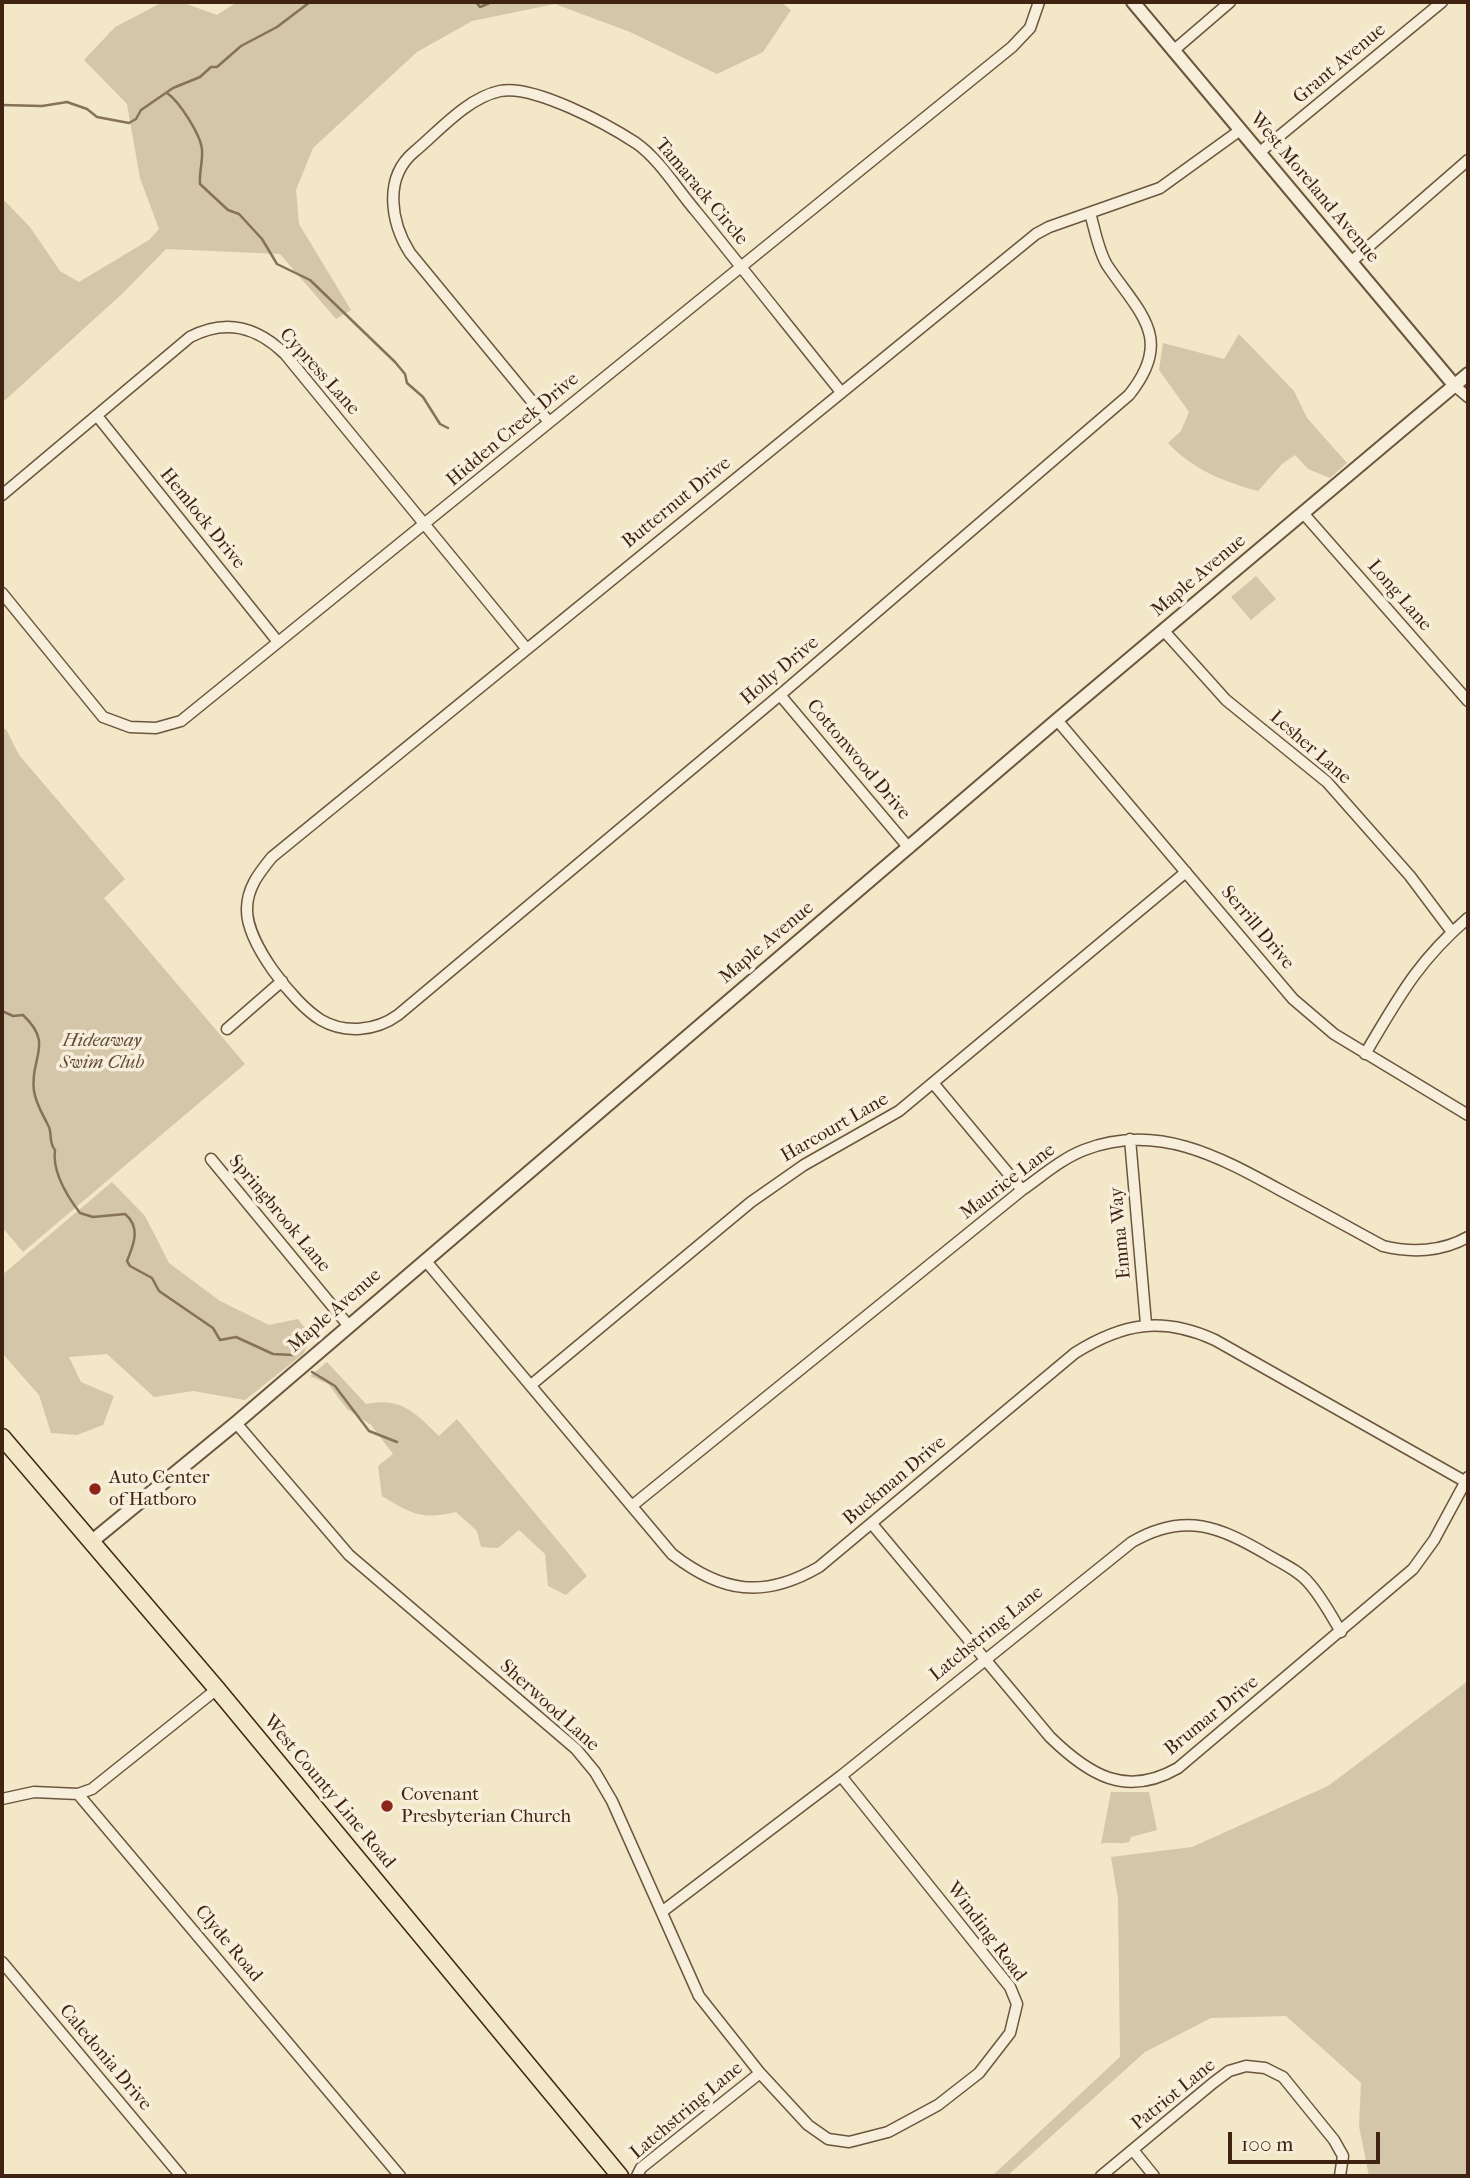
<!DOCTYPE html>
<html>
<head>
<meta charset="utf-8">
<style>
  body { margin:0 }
  #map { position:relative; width:1470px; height:2178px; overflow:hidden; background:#f2e7c7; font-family:"IM FELL French Canon",serif }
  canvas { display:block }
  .frame { position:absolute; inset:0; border:4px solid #402411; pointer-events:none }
  .scale { position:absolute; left:1228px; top:2132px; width:152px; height:32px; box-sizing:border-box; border:4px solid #402411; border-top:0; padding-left:9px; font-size:21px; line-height:24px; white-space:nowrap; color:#402411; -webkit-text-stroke:5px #f7efdb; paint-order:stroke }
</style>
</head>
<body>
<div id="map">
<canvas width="1470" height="2178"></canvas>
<div class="frame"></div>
<div class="scale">100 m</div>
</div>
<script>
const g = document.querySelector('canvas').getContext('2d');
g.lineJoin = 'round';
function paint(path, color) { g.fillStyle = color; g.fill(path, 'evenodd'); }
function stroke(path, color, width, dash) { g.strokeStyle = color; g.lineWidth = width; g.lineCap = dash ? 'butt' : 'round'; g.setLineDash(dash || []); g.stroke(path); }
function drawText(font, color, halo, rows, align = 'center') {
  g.font = font + ' "IM FELL French Canon",serif'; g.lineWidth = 7; g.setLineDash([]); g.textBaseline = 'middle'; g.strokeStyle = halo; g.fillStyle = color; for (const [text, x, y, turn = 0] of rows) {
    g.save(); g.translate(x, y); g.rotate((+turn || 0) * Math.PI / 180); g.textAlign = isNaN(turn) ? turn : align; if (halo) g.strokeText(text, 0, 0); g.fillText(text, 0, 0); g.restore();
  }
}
paint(new Path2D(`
  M 163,2 L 181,2 L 217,15 L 237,2 L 781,2 L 791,10 L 763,52 L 717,74 L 630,32 L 555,4 L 472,21 L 417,52 L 313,148 L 296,190 L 299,224 L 351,310 L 336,319 L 280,254 L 166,249 L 123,293 L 2,403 L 2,198 L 30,227 L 60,271 L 79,282 L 149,240 L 159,229 L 140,178 L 127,104 L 84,60 L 115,27 Z
  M 1239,334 L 1294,391 L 1307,418 L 1347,463 L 1330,478 L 1308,469 L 1295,455 L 1282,464 L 1258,491 C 1224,482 1192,469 1168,443 L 1181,431 L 1189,412 L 1159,370 L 1163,343 L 1224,359 Z
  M 1256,576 L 1276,599 L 1251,620 L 1231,597 Z
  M 2,728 L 6,729 L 19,755 L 125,879 L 104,898 L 245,1064 L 23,1252 L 2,1227 Z
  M 112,1182 L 145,1216 L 169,1263 L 220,1301 L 269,1325 L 298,1319 L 312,1338 L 303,1354 L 245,1400 L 193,1391 L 154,1397 L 107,1354 L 69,1357 L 81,1382 L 114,1396 L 103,1425 L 77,1435 L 51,1433 L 39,1395 L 2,1353 L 2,1275 Z
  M 327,1362 L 366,1404 C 402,1397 414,1412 439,1436 L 457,1419 L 587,1576 L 566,1595 L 548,1586 L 545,1554 L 519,1530 L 498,1548 L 481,1547 L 477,1531 L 456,1512 C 423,1520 411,1514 382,1496 L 378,1466 L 393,1454 L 371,1425 L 347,1409 L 328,1384 L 310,1376 Z
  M 1468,1681 L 1468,2176 L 1369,2176 L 1359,2126 L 1361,2083 L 1286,2016 L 1211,2018 L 1145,2052 L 1007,2176 L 992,2176 L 1120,2057 L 1118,1899 L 1111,1857 L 1192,1847 L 1328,1786 Z
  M 1111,1792 L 1149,1792 L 1157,1830 L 1131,1837 L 1129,1842 C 1119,1845 1112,1841 1101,1844 Z`), '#d4c6a8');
stroke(new Path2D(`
  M 476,2 L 480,7 L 492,2
  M 167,93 C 179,101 201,135 202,150 C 203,161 199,172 200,184 L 228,210 L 239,214 L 262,239 L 277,264 L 310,280 L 395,362 L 405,374 L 407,383 L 423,397 L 440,424 L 448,428
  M 2,105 L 42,106 L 67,102 L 87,109 L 97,117 L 129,123 L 136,119 L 141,110 L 173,88 L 200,77 L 211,67 L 217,67 L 241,46 L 277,27 L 310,2
  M 2,1011 L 13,1016 L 23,1015 C 55,1045 29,1058 34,1091 C 36,1104 42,1113 48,1125 C 53,1134 48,1142 55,1150 C 52,1172 67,1196 80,1213 L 93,1217 L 125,1214 C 141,1227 134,1244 127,1261 L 130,1266 L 152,1278 L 159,1291 L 213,1328 L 220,1340 L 236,1337 L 273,1354 L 294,1355
  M 312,1372 L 335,1386 L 369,1431 L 397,1442`), '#867159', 2.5);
const minor = new Path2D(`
  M 1173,51 L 1230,2
  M 1260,152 L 1442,2
  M 1090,213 C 1095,230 1098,250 1107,265 C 1139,313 1175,338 1129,395 L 780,695 L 398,1015 C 376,1031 345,1034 321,1020 C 293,1003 246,942 247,909 C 247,888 259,873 272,857 L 1036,234 L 1049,227 L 1160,188 L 1239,131
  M 1352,261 L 1468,160
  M 1455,386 L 1468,397
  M 98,417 L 278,642
  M 549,422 L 410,253 C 391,223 383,178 414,152 C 439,131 467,98 500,91 C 533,84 607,124 636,143 C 659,159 677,189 695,210 C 744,270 792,331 841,392
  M 2,495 L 190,337 C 226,318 257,327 285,354 L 526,648
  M 1303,513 L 1468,701
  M 2,593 L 103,717 L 130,727 L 156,728 L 181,721 L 1012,47 L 1030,28 L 1039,2
  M 1164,631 L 1226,700 L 1327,782 L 1410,876 L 1452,932
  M 780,695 L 909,848
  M 1057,720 L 1293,999 L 1334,1034 L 1468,1115
  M 227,1029 L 282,981
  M 1365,1054 C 1399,997 1417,962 1468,918
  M 933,1083 L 1022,1190
  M 1130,1139 L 1146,1324
  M 211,1159 L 348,1325
  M 425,1260 L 672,1554 C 722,1593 764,1599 819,1567 L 1075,1353 C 1123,1323 1162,1316 1215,1340 L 1466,1482
  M 531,1385 L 751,1202 L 804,1165 L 899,1111 L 1186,872
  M 236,1423 L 349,1555 L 576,1749 L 595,1772 L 612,1801 L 699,1996 L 760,2073 L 808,2125 L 828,2139 L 849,2142 L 888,2132 L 938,2105 L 979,2073 L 1010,2033 L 1017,2004 L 1010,1987 L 841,1776
  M 633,1505 L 1022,1190 C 1042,1176 1061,1159 1084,1150 C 1156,1122 1218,1156 1280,1190 C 1314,1208 1348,1227 1383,1246 C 1411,1253 1442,1252 1468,1237
  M 872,1524 L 1050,1737 C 1089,1775 1126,1798 1178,1768 L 1413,1569 L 1434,1540 L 1468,1477
  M 78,1794 L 92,1789 L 217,1689
  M 2,1799 L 34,1792 L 78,1794 L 400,2176
  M 663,1911 L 841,1776 L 1132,1542 C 1185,1511 1220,1527 1268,1555 C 1281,1563 1298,1570 1308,1582 C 1321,1596 1331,1615 1341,1632
  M 2,1962 L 181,2176
  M 1133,2150 L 1154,2176
  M 637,2176 L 641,2168 L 760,2073
  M 1101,2176 L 1213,2083 L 1229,2071 L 1246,2066 L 1265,2068 L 1283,2077 L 1334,2140 L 1343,2156 L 1340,2176`);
const tertiary = new Path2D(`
  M 1133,2 L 1455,386
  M 91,1542 L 236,1423 L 1057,720 L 1468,374`);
const primary = new Path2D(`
  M 2,1437 L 217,1689 L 620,2176`);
stroke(minor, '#6c553e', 13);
stroke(tertiary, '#6c553e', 16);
stroke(primary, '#402411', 19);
stroke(minor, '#f7efdb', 10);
stroke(tertiary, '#f7efdb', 12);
stroke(primary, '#f2e7c7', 16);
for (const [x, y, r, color] of [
  [95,1489,7,"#8f2418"],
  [387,1806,7,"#8f2418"]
]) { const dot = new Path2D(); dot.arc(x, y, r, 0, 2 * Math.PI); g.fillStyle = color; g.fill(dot); stroke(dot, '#f7efdb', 2.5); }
drawText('19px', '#402411', '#f7efdb', [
  ["Grant Avenue",1340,64,-40],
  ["West Moreland Avenue",1314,188,50],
  ["Tamarack Circle",701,192,50],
  ["Cypress Lane",319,372,48],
  ["Hidden Creek Drive",513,430,-40],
  ["Butternut Drive",677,503,-39],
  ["Hemlock Drive",202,519,51],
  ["Maple Avenue",1199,576,-40],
  ["Long Lane",1399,596,49],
  ["Holly Drive",780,671,-40],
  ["Lesher Lane",1310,748,41],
  ["Cottonwood Drive",858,760,50],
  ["Serrill Drive",1257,928,50],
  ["Maple Avenue",767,943,-40],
  ["Harcourt Lane",835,1128,-30],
  ["Maurice Lane",1008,1182,-37],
  ["Springbrook Lane",279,1214,50],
  ["Emma Way",1121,1233,-95],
  ["Maple Avenue",335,1311,-41],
  ["Buckman Drive",895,1481,-40],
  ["Latchstring Lane",987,1634,-39],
  ["Sherwood Lane",549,1706,42],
  ["Brumar Drive",1212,1716,-39],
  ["West County Line Road",329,1792,50],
  ["Winding Road",986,1932,53],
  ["Clyde Road",228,1944,50],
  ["Caledonia Drive",105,2058,50],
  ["Patriot Lane",1174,2095,-39],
  ["Latchstring Lane",687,2111,-40]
]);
drawText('italic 19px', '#654c37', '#f7efdb', [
  ["Hideaway",102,1041],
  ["Swim Club",102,1063]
]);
drawText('19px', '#402411', '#f7efdb', [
  ["Auto Center",109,1478],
  ["of Hatboro",109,1500],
  ["Covenant",401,1795],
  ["Presbyterian Church",401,1817]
], 'left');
</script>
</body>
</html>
